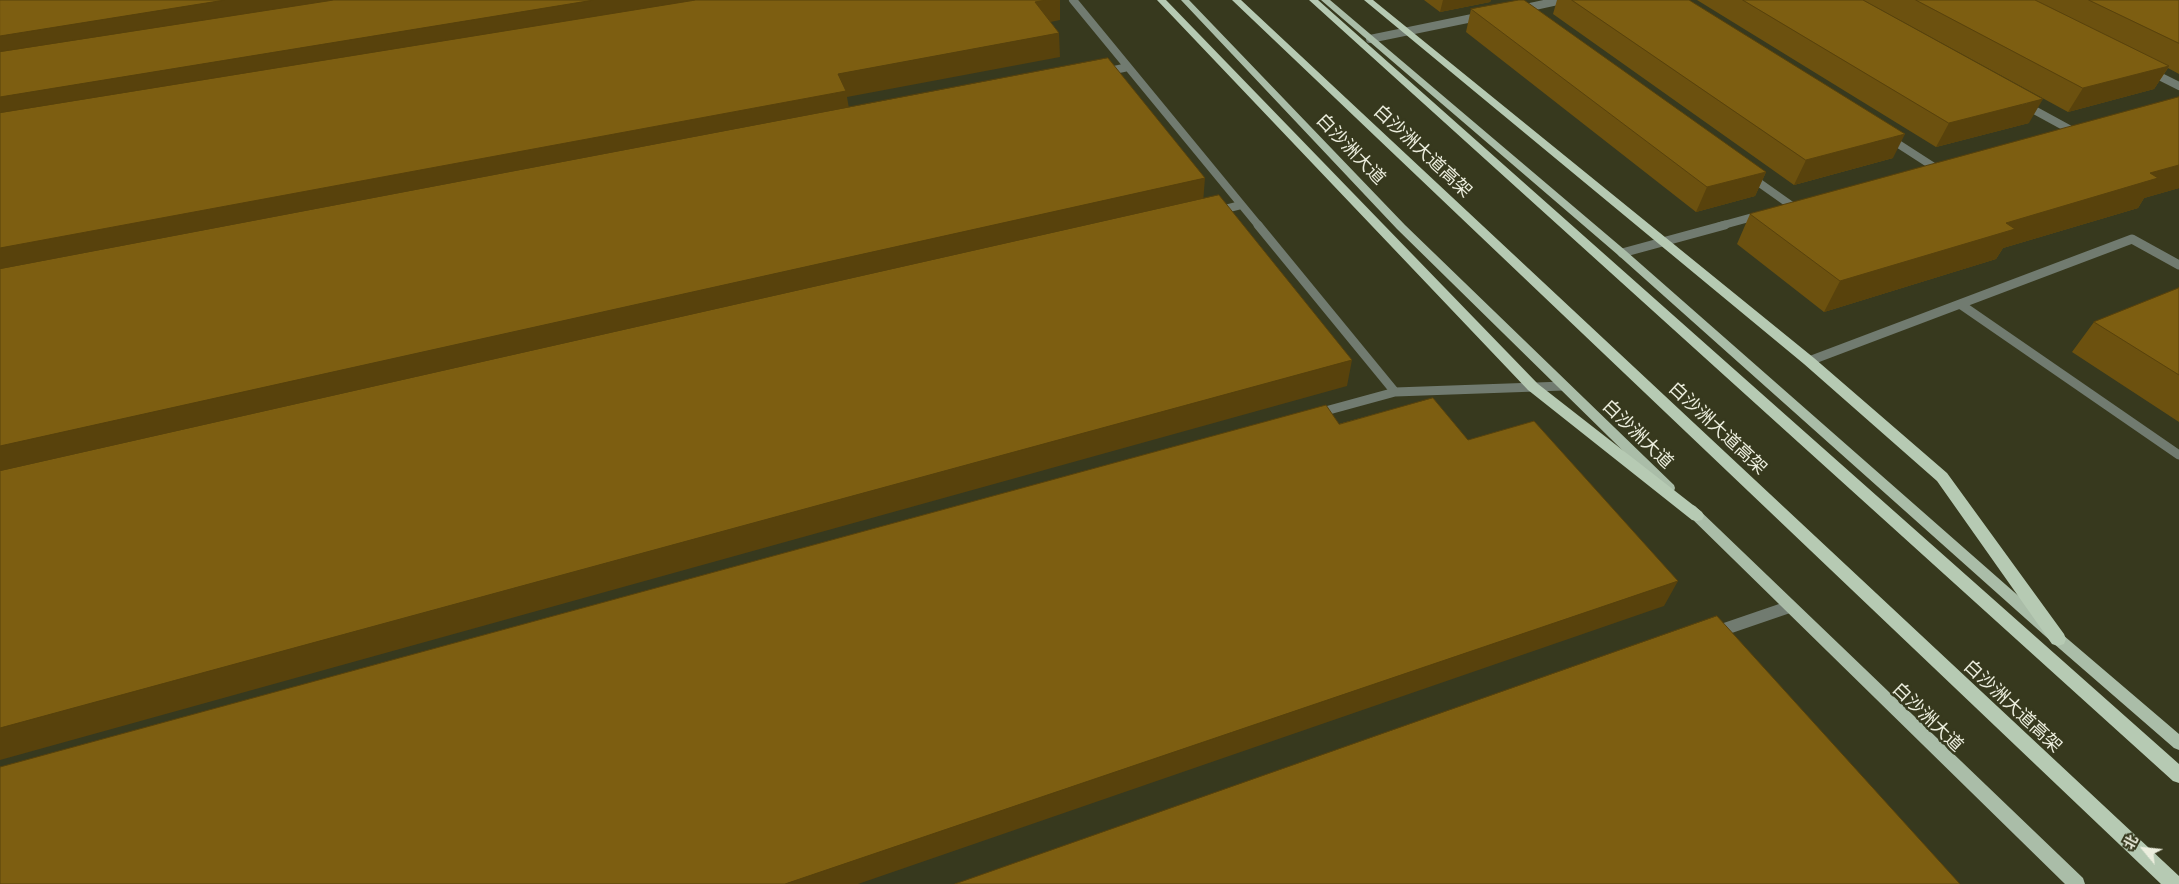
<!DOCTYPE html>
<html>
<head>
<meta charset="utf-8">
<style>
  body { margin:0 }
  #map { position:relative; width:2179px; height:884px; overflow:hidden; background:#37391e; font-family:Commissioner,"Noto Sans SC",sans-serif }
  canvas { display:block }
  .north { position:absolute; left:2119px; top:824px; width:50px; height:50px; -webkit-text-stroke:4px #37391e; paint-order:stroke; rotate:298deg; font-size:14px; font-weight:700; line-height:20px; text-align:center; color:#eceede }
  .north::after { content:''; display:block; margin:auto; width:18px; height:22px; background:#eceede; clip-path:polygon(50% 0,100% 100%,50% 72%,0 100%) }
</style>
</head>
<body>
<div id="map">
<canvas width="2179" height="884"></canvas>
<div class="north">北</div>
</div>
<script>
const g = document.querySelector('canvas').getContext('2d');
g.lineJoin = 'round';
function stroke(path, color, width, dash) { g.strokeStyle = color; g.lineWidth = width; g.lineCap = dash ? 'butt' : 'round'; g.setLineDash(dash || []); g.stroke(path); }
function paint(path, color) { g.fillStyle = color; g.fill(path, 'evenodd'); }
function drawText(font, color, halo, rows, align = 'center') {
  g.font = font + ' Commissioner,"Noto Sans SC",sans-serif'; g.lineWidth = 5; g.setLineDash([]); g.textBaseline = 'middle'; g.strokeStyle = halo; g.fillStyle = color; for (const [text, x, y, turn = 0] of rows) {
    g.save(); g.translate(x, y); g.rotate((+turn || 0) * Math.PI / 180); g.textAlign = isNaN(turn) ? turn : align; if (halo) g.strokeText(text, 0, 0); g.fillText(text, 0, 0); g.restore();
  }
}
stroke(new Path2D(`
  M 1073,0 L 1259,226
  M 1521,9 L 1562,0
  M 1370,39 L 1482,16
  M 2149,71 L 2179,86
  M 1105,72 L 1128,67
  M 2025,105 L 2069,129
  M 1889,138 L 1934,167
  M 1751,177 L 1792,206
  M 1217,211 L 1241,205
  M 1720,226 L 1760,215`), '#717b70', 8);
stroke(new Path2D(`
  M 1258,225 L 1395,392
  M 1622,253 L 1725,225
  M 1960,304 L 2179,455
  M 1809,361 L 2132,239 L 2179,265
  M 1318,413 L 1395,392 L 1564,386`), '#717b70', 9);
stroke(new Path2D(`
  M 1716,632 L 1789,607`), '#717b70', 12);
paint(new Path2D(`
  M 1181,0 L 1189,0 L 1405,225 L 1674,485 L 1675,488 L 1674,491 L 1664,491 L 1397,229 Z
  M 1321,0 L 1330,0 L 1626,251 L 2063,635 L 2179,734 L 2179,750 L 2174,748 L 2053,643 L 1618,255 Z
  M 1690,504 L 1695,506 L 2083,878 L 2085,884 L 2065,884 L 1685,512 L 1683,509 L 1685,506 Z`), '#aabda8');
paint(new Path2D(`
  M 1157,0 L 1166,0 L 1538,384 L 1702,512 L 1704,516 L 1702,520 L 1697,521 L 1692,520 L 1528,390 Z
  M 1232,0 L 1241,0 L 2179,876 L 2179,884 L 2161,884 Z
  M 1309,0 L 1318,0 L 2179,764 L 2179,783 L 2173,781 Z
  M 1364,0 L 1373,0 L 1814,358 L 1947,473 L 2064,634 L 2066,639 L 2064,644 L 2058,646 L 2052,644 L 1937,481 L 1804,364 Z`), '#b6cab3');
paint(new Path2D(`
  M 1424,0 L 1491,0 L 1490,2 L 1440,12 Z
  M 1557,0 L 1689,0 L 1893,158 L 1794,185 L 1553,14 Z
  M 1697,0 L 1863,0 L 2029,123 L 1936,147 Z
  M 1863,0 L 2179,0 L 2179,74 L 2168,68 L 2154,89 L 2068,112 Z
  M 1471,9 L 1766,172 L 1755,196 L 1696,212 L 1466,32 Z
  M 2179,97 L 2179,188 L 2144,198 L 2138,208 L 2003,248 L 1996,259 L 1824,312 L 1737,244 L 1750,214 Z
  M 2179,288 L 2179,422 L 2072,352 L 2094,322 Z`), '#6c510f');
paint(new Path2D(`
  M 225,0 L 374,0 L 0,62 L 0,36 Z
  M 594,0 L 736,0 L 0,124 L 0,97 Z
  M 1046,0 L 1060,0 L 1060,20 L 1036,25 L 1035,2 Z
  M 1443,0 L 1491,0 L 1490,2 L 1440,12 Z
  M 1059,33 L 1060,57 L 847,97 L 850,114 L 0,277 L 0,248 L 838,74 Z
  M 2169,66 L 2154,89 L 2068,112 L 2083,88 Z
  M 2043,99 L 2029,123 L 1936,147 L 1949,123 Z
  M 1905,134 L 1893,158 L 1794,185 L 1806,160 Z
  M 2179,165 L 2179,188 L 2144,198 L 2138,208 L 2003,248 L 1996,259 L 1824,312 L 1840,281 L 2150,173 Z
  M 1766,172 L 1755,196 L 1696,212 L 1707,187 Z
  M 1205,178 L 1203,203 L 0,477 L 0,446 Z
  M 1352,360 L 1347,386 L 0,760 L 0,728 Z
  M 1678,581 L 1664,606 L 858,884 L 785,884 Z`), '#58420c');
const building = new Path2D(`
  M 0,0 L 225,0 L 0,36 Z
  M 334,0 L 594,0 L 0,97 L 0,52 Z
  M 696,0 L 1046,0 L 1035,2 L 1059,33 L 838,74 L 846,91 L 0,248 L 0,113 Z
  M 1519,0 L 1524,0 L 1766,172 L 1707,187 L 1471,9 Z
  M 1572,0 L 1689,0 L 1905,134 L 1806,160 Z
  M 1743,0 L 1863,0 L 2043,99 L 1949,123 Z
  M 1916,0 L 2035,0 L 2169,66 L 2083,88 Z
  M 2089,0 L 2179,0 L 2179,43 Z
  M 1108,58 L 1205,178 L 0,446 L 0,269 Z
  M 2179,97 L 2179,165 L 2150,173 L 2158,178 L 2006,223 L 2015,229 L 1840,281 L 1750,214 Z
  M 1219,195 L 1352,360 L 0,728 L 0,471 Z
  M 2179,288 L 2179,375 L 2094,322 Z
  M 1433,398 L 1468,440 L 1534,421 L 1678,581 L 785,884 L 0,884 L 0,767 L 1326,405 L 1339,424 Z
  M 1717,616 L 1960,884 L 955,884 Z`);
paint(building, '#7d5e11');
stroke(building, '#58420c', 1);
drawText('18px', '#eceede', '#37391e', [
  ["白沙洲大道",1351,149,46],
  ["白沙洲大道高架",1423,151,43],
  ["白沙洲大道高架",1718,428,43],
  ["白沙洲大道",1638,434,44],
  ["白沙洲大道高架",2013,706,43],
  ["白沙洲大道",1928,717,44]
]);
</script>
</body>
</html>
